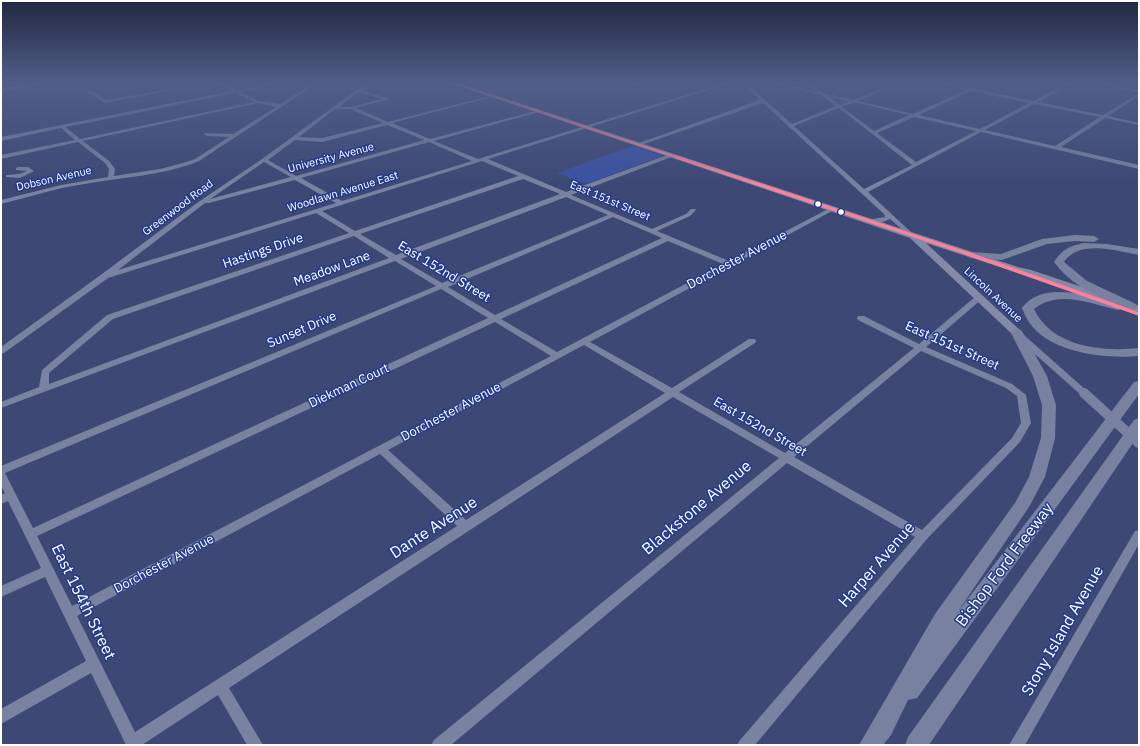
<!DOCTYPE html>
<html>
<head>
<meta charset="utf-8">
<style>
  body { margin:0 }
  #map { position:relative; width:1140px; height:746px; overflow:hidden; background:#3d4875; font-family:"IBM Plex Sans",sans-serif }
  canvas { display:block }
  .frame { position:absolute; inset:0; border:2px solid #fff; pointer-events:none }
</style>
</head>
<body>
<div id="map">
<canvas width="1140" height="746"></canvas>
<div class="frame"></div>
</div>
<script>
const g = document.querySelector('canvas').getContext('2d');
g.lineJoin = 'round';
function paint(path, color) { g.fillStyle = color; g.fill(path, 'evenodd'); }
function stroke(path, color, width, dash) { g.strokeStyle = color; g.lineWidth = width; g.lineCap = dash ? 'butt' : 'round'; g.setLineDash(dash || []); g.stroke(path); }
function drawText(font, color, halo, rows, align = 'center') {
  g.font = font + ' "IBM Plex Sans",sans-serif'; g.lineWidth = 3; g.setLineDash([]); g.textBaseline = 'middle'; g.strokeStyle = halo; g.fillStyle = color; for (const [text, x, y, turn = 0] of rows) {
    g.save(); g.translate(x, y); g.rotate((+turn || 0) * Math.PI / 180); g.textAlign = isNaN(turn) ? turn : align; if (halo) g.strokeText(text, 0, 0); g.fillText(text, 0, 0); g.restore();
  }
}
paint(new Path2D(`
  M 633,146 L 662,156 L 586,184 L 557,173 Z`), '#3a51a3');
paint(new Path2D(`
  M 152,83 C 159,83 163,89 169,89 C 183,90 196,82 210,83 L 105,103 L 86,91 L 90,90 L 106,100 L 164,90 Z
  M 216,83 L 221,83 L 237,90 L 275,83 L 282,83 L 241,92 L 259,101 L 280,104 L 313,83 L 318,83 L 199,161 C 162,176 123,177 85,184 C 56,188 29,197 1,204 L 1,200 L 61,185 L 108,177 L 109,169 L 105,163 L 78,142 L 1,159 L 1,155 L 75,140 L 61,128 L 1,141 L 1,137 L 232,91 ZM 236,93 L 254,102 L 80,139 L 66,127 ZM 258,103 L 276,107 L 233,134 L 205,133 L 204,134 L 207,136 L 229,137 L 195,159 L 183,163 L 160,169 L 114,176 L 115,169 L 109,161 L 83,141 Z
  M 366,83 L 370,83 L 362,90 L 390,99 L 356,108 L 388,122 L 494,95 L 496,96 L 392,123 L 430,139 L 539,110 L 539,112 L 434,141 L 478,159 L 725,83 L 731,83 L 488,159 L 566,192 L 670,154 L 674,154 L 674,156 L 571,195 L 652,229 L 686,214 L 691,209 L 695,209 L 696,210 L 690,216 L 657,231 L 729,261 L 830,208 L 834,208 L 834,210 L 590,342 L 672,388 L 749,339 L 755,339 L 756,341 L 755,343 L 679,392 L 785,453 L 914,348 L 858,320 L 857,318 L 858,316 L 864,316 L 919,344 L 975,297 L 978,297 L 982,299 L 926,347 L 1012,384 L 1026,395 L 1031,423 L 1020,442 L 927,539 L 755,745 L 737,745 L 740,740 L 915,537 L 787,463 L 451,745 L 431,745 L 434,740 L 779,458 L 673,397 L 229,688 L 263,745 L 247,745 L 218,695 L 142,745 L 126,745 L 91,673 L 1,724 L 1,709 L 86,661 L 45,577 L 1,597 L 1,586 L 41,568 L 8,501 L 1,504 L 1,495 L 5,493 L 1,486 L 1,466 L 436,286 L 395,261 L 1,408 L 1,402 L 39,387 L 42,370 L 107,315 L 349,233 L 316,213 L 108,278 L 4,353 L 1,354 L 1,347 L 102,274 L 197,203 L 262,159 ZM 359,92 L 382,99 L 351,107 L 339,107 ZM 335,109 L 350,109 L 383,123 L 322,138 L 299,137 ZM 387,125 L 424,140 L 296,176 L 268,160 L 295,140 L 322,142 ZM 429,142 L 472,161 L 342,201 L 301,178 ZM 482,161 L 518,176 L 355,231 L 322,211 ZM 264,162 L 291,177 L 210,199 ZM 523,179 L 560,194 L 396,255 L 360,234 ZM 295,180 L 336,203 L 118,270 L 205,203 L 209,203 ZM 566,197 L 608,215 L 442,283 L 401,259 ZM 613,217 L 662,238 L 495,315 L 448,287 ZM 354,236 L 389,258 L 49,384 L 49,373 L 113,319 ZM 668,241 L 723,264 L 557,352 L 501,319 ZM 441,289 L 488,318 L 33,528 L 5,473 ZM 495,322 L 551,356 L 72,606 L 37,536 ZM 584,345 L 665,393 L 466,520 L 388,450 ZM 921,351 L 1006,388 L 1017,396 L 1021,423 L 1012,438 L 922,530 L 794,457 ZM 380,454 L 457,526 L 135,732 L 77,616 Z
  M 638,83 L 644,83 L 634,86 L 632,85 Z
  M 742,83 L 746,83 L 792,124 L 836,106 L 821,95 L 773,83 L 780,83 L 816,91 L 806,83 L 810,83 L 824,93 L 853,100 L 896,83 L 901,83 L 858,101 L 913,114 L 966,90 L 935,83 C 946,83 957,88 968,88 C 974,88 980,83 987,83 L 975,89 L 1033,101 L 1068,83 L 1073,83 L 1038,102 L 1103,115 L 1139,93 L 1139,96 L 1108,116 L 1139,123 L 1139,125 L 1105,118 L 1061,147 L 1139,165 L 1139,169 L 981,132 L 868,192 L 913,234 L 914,235 L 911,237 L 890,219 L 883,222 L 867,222 L 867,220 L 885,217 L 884,214 L 763,103 L 641,145 L 636,144 L 760,100 ZM 971,91 L 1029,103 L 980,129 L 919,115 ZM 829,97 L 849,101 L 840,105 ZM 854,102 L 909,115 L 874,131 L 842,107 ZM 1034,104 L 1100,117 L 1055,146 L 985,130 ZM 839,108 L 912,165 L 864,189 L 794,126 ZM 914,117 L 976,131 L 916,162 L 877,133 Z
  M 1092,83 L 1100,83 L 1139,90 L 1139,92 Z
  M 18,167 L 28,167 L 34,171 L 20,178 L 6,177 L 6,175 L 19,174 L 27,171 L 16,170 L 16,168 Z
  M 1021,334 L 1024,335 L 1087,391 L 1089,393 L 1087,395 L 1081,395 L 1018,339 L 1017,337 L 1018,335 Z
  M 1139,530 L 1139,544 L 1025,745 L 1009,745 L 1135,531 Z`), '#7982a1');
paint(new Path2D(`
  M 36,83 L 49,83 L 1,92 L 1,88 Z
  M 450,83 L 458,83 L 1018,267 L 1031,270 L 1139,306 L 1139,312 L 926,243 L 1023,333 L 1017,336 L 1013,335 L 910,238 Z`), '#838aa7');
paint(new Path2D(`
  M 1075,235 L 1094,236 L 1099,239 L 1094,242 L 1075,241 L 1047,244 L 1002,260 L 970,258 L 965,255 L 970,252 L 1001,254 L 1042,239 Z
  M 1083,243 L 1107,244 L 1139,249 L 1139,255 C 1117,251 1079,239 1064,262 L 1087,281 L 1136,304 L 1138,306 L 1136,308 L 1132,309 L 1123,306 L 1122,309 L 1118,310 C 1091,304 1059,289 1034,309 C 1052,347 1102,352 1139,348 L 1139,356 C 1105,359 1049,353 1029,322 C 1026,318 1024,313 1022,308 C 1042,281 1086,295 1112,302 C 1090,293 1068,282 1054,262 C 1063,249 1068,247 1083,243 Z
  M 1017,329 L 1021,330 L 1023,333 L 1047,376 L 1056,405 L 1055,438 L 1045,477 L 1029,507 L 957,613 L 1134,382 L 1139,381 L 1139,394 L 917,698 L 908,700 L 891,735 L 883,745 L 859,745 L 935,614 L 1015,503 L 1029,477 L 1041,438 L 1042,405 L 1033,376 L 1011,333 L 1013,330 Z
  M 1139,418 L 1139,434 L 929,745 L 905,745 L 908,737 L 1134,420 Z`), '#7981a0');
stroke(new Path2D(`
  M 1084,393 L 1139,443`), '#7982a1', 10);
stroke(new Path2D(`
  M 453,83 L 679,158`), '#ff8098', 2);
stroke(new Path2D(`
  M 676,157 L 969,254`), '#ff8098', 3);
stroke(new Path2D(`
  M 966,253 L 1139,314`), '#ff8098', 3.5);
const sky = g.createLinearGradient(0, 0, 0, 187);
sky.addColorStop(0, '#222840');
sky.addColorStop(0.44, '#515e89');
sky.addColorStop(1, '#515e8900');
g.fillStyle = sky;
g.fillRect(0, 0, 1140, 187);
for (const [x, y, r, color] of [
  [818,204,3.5,"#fff"],
  [841,212,3.5,"#fff"]
]) { const dot = new Path2D(); dot.arc(x, y, r, 0, 2 * Math.PI); g.fillStyle = color; g.fill(dot); stroke(dot, '#253a8d', 1.5); }
drawText('11px', '#fff', '#253a8d', [
  ["University Avenue",331,158,-15],
  ["Dobson Avenue",54,179,-13],
  ["Woodlawn Avenue East",343,192,-17],
  ["East 151st Street",610,201,23],
  ["Greenwood Road",178,208,-37],
  ["Lincoln Avenue",993,295,43]
]);
drawText('13px', '#fff', '#253a8d', [
  ["Hastings Drive",263,251,-19],
  ["Dorchester Avenue",737,260,-28],
  ["Meadow Lane",332,269,-20],
  ["East 152nd Street",444,272,31],
  ["Sunset Drive",302,330,-23],
  ["East 151st Street",952,346,24],
  ["Diekman Court",349,386,-25],
  ["Dorchester Avenue",451,412,-28],
  ["East 152nd Street",760,427,30],
  ["Dorchester Avenue",164,564,-28]
]);
drawText('16px', '#fff', '#253a8d', [
  ["Blackstone Avenue",697,508,-40],
  ["Dante Avenue",434,528,-33],
  ["Harper Avenue",877,565,-49],
  ["Bishop Ford Freeway",1005,565,-53],
  ["East 154th Street",83,602,64],
  ["Stony Island Avenue",1063,631,-60]
]);
</script>
</body>
</html>
